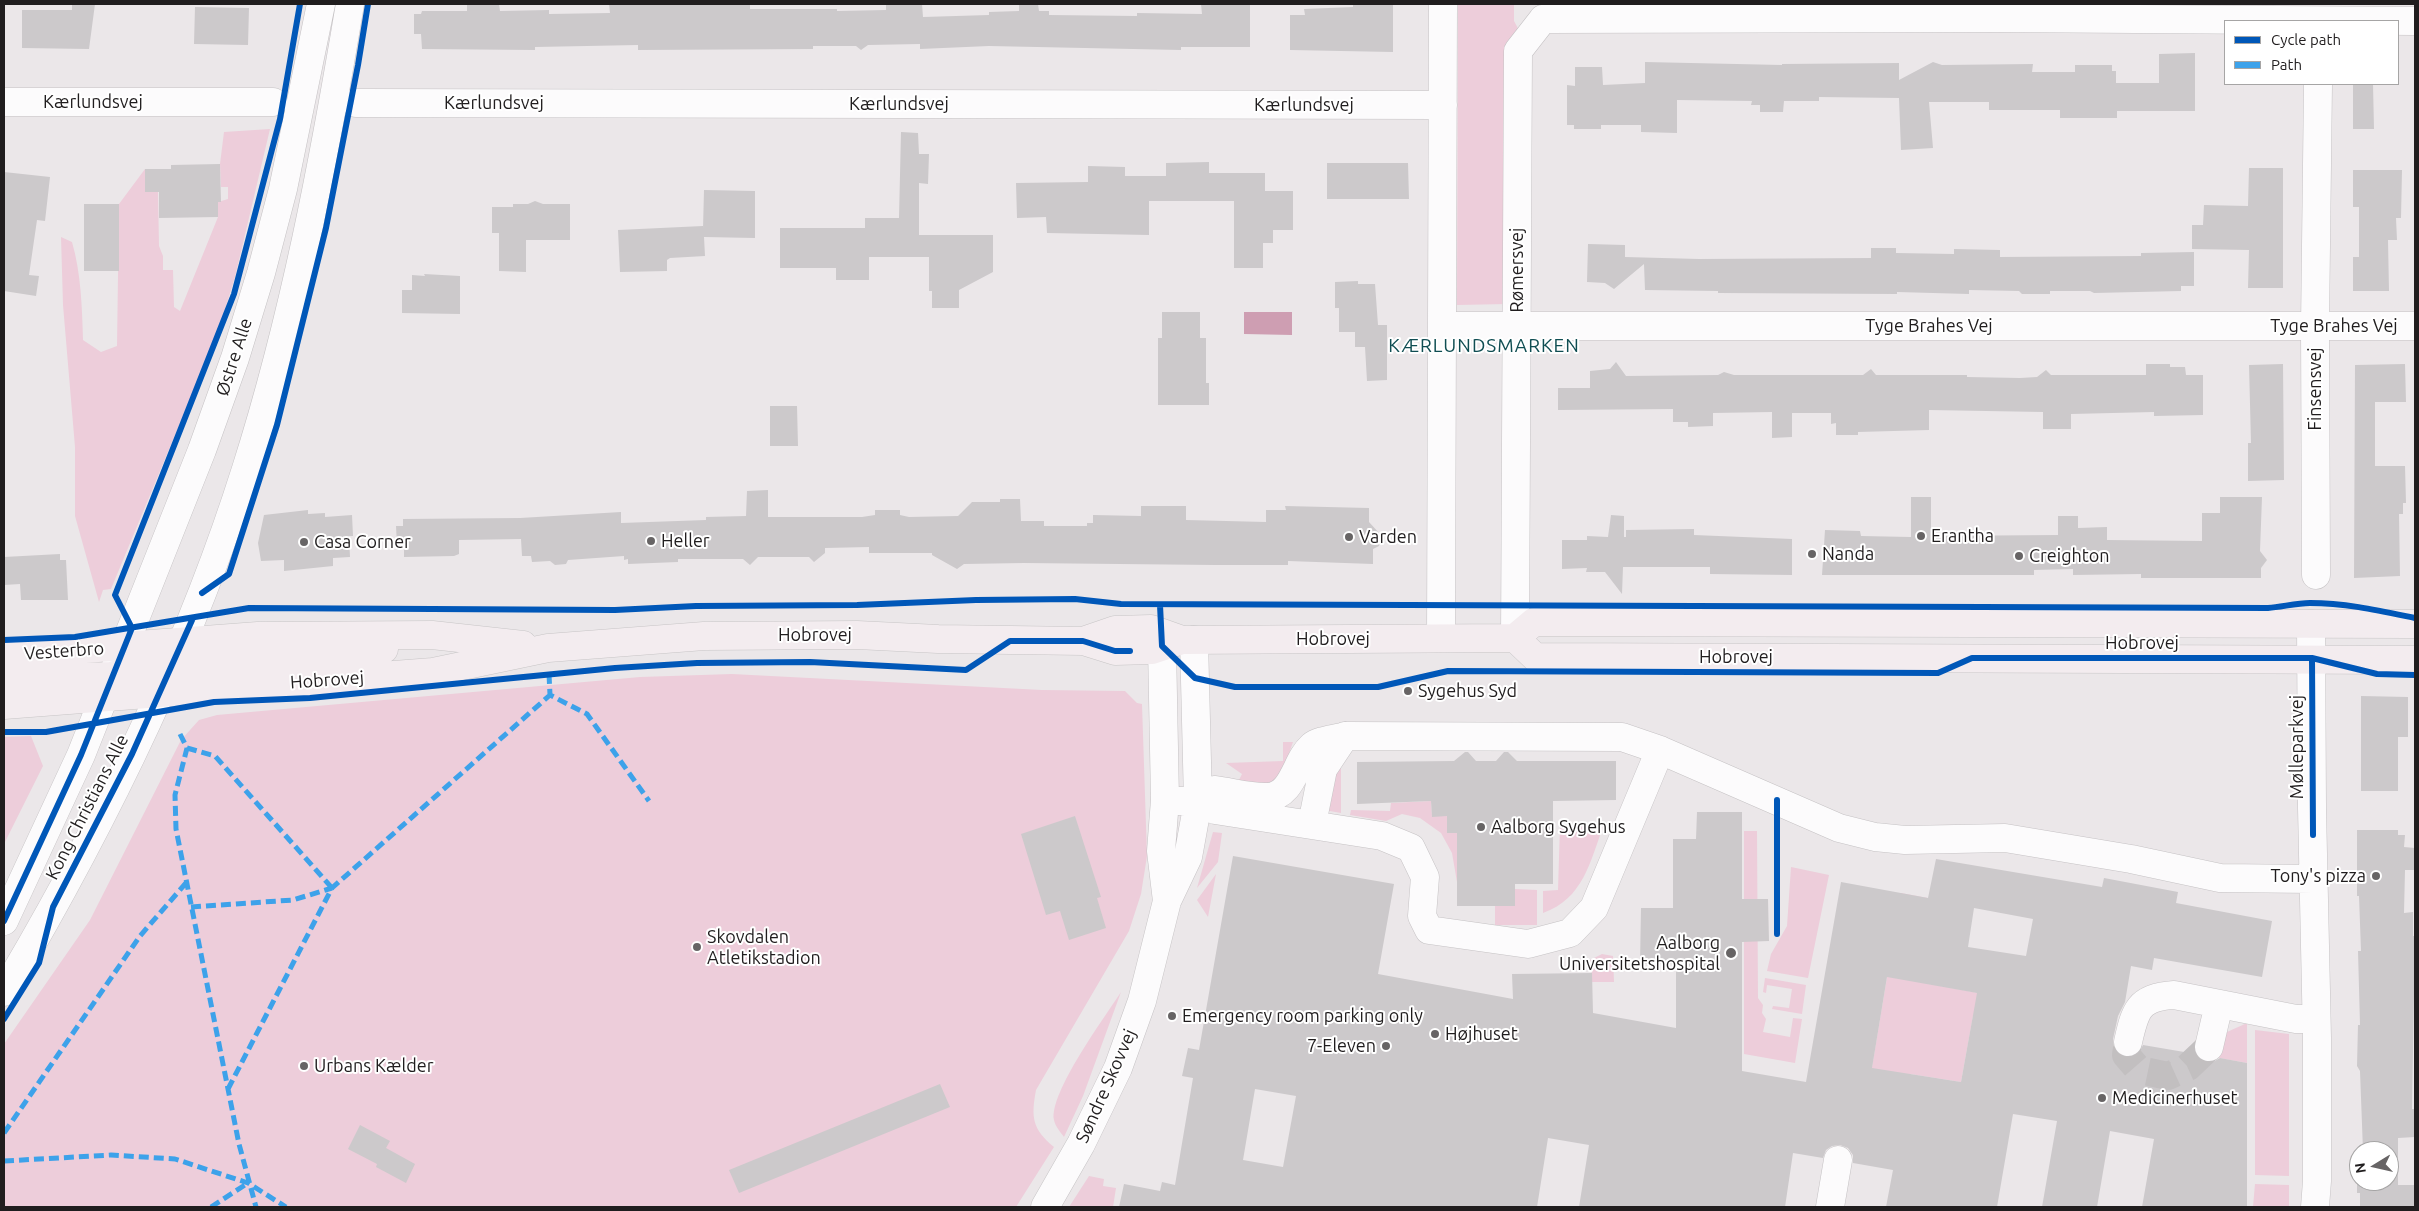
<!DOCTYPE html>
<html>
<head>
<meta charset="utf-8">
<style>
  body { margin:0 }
  #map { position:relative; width:2419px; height:1211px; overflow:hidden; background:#ebe7e9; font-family:Ubuntu,sans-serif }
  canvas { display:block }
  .frame { position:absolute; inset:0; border:5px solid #201d1e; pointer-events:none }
  .legend { position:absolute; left:2224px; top:20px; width:175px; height:65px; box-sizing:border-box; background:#fff; border:1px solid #a6a5a5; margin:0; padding:6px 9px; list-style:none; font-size:15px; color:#201d1e }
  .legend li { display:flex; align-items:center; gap:10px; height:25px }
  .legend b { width:25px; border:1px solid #a6a5a5 }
  .north { position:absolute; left:2349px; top:1141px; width:50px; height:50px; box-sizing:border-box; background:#fff; border:1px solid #a6a5a5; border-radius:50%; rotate:261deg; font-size:14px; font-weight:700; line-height:20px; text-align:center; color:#201d1e }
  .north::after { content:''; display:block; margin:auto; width:18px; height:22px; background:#676465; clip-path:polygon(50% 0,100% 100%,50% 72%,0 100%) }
</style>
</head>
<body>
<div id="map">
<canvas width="2419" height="1211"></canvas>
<div class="frame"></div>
<ul class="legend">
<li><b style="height:6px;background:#0057b8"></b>Cycle path</li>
<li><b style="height:6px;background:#3da2ea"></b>Path</li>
</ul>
<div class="north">N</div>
</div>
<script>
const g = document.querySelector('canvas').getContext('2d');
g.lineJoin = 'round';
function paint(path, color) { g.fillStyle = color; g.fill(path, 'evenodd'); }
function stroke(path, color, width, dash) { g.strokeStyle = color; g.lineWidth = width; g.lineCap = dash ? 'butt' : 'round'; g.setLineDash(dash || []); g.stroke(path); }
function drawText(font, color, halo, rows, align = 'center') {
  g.font = font + ' Ubuntu,sans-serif'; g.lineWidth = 4; g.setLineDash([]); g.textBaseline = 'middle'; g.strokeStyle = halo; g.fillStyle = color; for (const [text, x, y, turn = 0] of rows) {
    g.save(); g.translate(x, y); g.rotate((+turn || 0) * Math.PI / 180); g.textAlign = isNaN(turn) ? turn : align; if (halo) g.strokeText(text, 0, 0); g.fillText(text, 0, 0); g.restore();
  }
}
paint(new Path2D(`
  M 1458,4 L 1514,4 L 1514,21 L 1521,34 L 1508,304 L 1457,305 Z
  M 270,129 L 235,277 L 219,329 L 111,589 L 103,590 L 99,602 L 75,516 L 75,447 L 63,305 L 61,237 L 72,242 C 81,273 82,307 83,340 L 101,352 L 117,346 L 119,204 L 145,169 L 145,192 L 158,192 L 159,246 L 163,256 L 163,270 L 173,270 L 174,307 L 180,311 L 218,217 L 218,202 L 228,199 L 228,187 L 221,187 L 220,164 L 224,132 Z
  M 732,674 L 1042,690 L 1125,691 L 1137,703 L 1142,704 L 1147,856 L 1141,894 L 1129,931 L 1036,1090 C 1031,1117 1032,1129 1054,1147 L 1016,1207 L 4,1207 L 4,1044 L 90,920 L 181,740 L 199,720 L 217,715 L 640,677 Z
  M 31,736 L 43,766 L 4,844 L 4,737 Z
  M 1283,742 L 1293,742 L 1284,768 L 1272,783 L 1252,785 L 1238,782 L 1242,774 L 1226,763 L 1283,761 Z
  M 1341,766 L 1341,813 L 1324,810 L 1335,772 Z
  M 1431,801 L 1432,816 L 1447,816 L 1448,833 L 1457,833 L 1457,882 L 1452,853 L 1441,833 L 1420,818 L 1402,814 L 1386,821 L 1350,815 L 1351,810 L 1390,811 L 1391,803 Z
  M 1560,825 L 1603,827 C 1590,862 1583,899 1543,913 L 1543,891 L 1558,890 Z
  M 1744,831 L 1757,831 L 1758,998 L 1763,1005 L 1762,1013 L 1766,1019 L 1763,1032 L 1790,1037 L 1793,1018 L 1802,1019 L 1795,1063 L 1744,1054 Z
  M 1213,832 L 1222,833 L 1218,862 L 1197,888 Z
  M 1791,867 L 1829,875 L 1808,978 L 1767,971 L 1771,954 L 1787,926 Z
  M 1216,874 L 1208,917 L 1197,900 Z
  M 1515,889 L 1537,890 L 1537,925 L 1495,925 L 1495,906 Z
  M 1901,893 L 1928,898 L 1914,981 L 2000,997 L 1973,1016 L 1961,1082 L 1910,1074 L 1904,1102 L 1865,1109 Z
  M 1602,954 L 1613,956 L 1614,982 L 1592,982 L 1592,973 L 1584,963 Z
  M 1765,978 L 1806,985 L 1802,1014 L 1772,1009 L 1773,1006 L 1789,1008 L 1792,989 L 1767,985 L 1766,993 L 1763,992 Z
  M 1121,992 L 1083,1096 L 1064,1137 C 1061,1133 1055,1126 1054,1120 C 1049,1093 1105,1017 1121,992 Z
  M 2247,1023 L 2247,1063 L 2219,1058 L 2227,1032 Z
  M 2255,1030 L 2289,1034 L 2289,1176 L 2255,1175 Z
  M 1089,1176 L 1104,1179 L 1103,1186 L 1116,1188 L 1113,1207 L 1069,1207 Z
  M 2255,1184 L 2289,1185 L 2289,1207 L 2253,1207 Z`), '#edcdda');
paint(new Path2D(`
  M 1244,312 L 1292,312 L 1292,335 L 1244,334 Z`), '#ce9eb2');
paint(new Path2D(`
  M 72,4 L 95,4 L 89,49 L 22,48 L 22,10 L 72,10 Z
  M 467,4 L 499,4 L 500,11 L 549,10 L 549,14 L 610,13 L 609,4 L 750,4 L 750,9 L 837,9 L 837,11 L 886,10 L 886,4 L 922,4 L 923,17 L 989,15 L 989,12 L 1019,11 L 1019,4 L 1038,4 L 1039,11 L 1049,11 L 1049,15 L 1137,16 L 1137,13 L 1202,14 L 1201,4 L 1250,4 L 1250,47 L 1181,47 L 1181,50 L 989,46 L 920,49 L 920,44 L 868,45 L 861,50 L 856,46 L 813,46 L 813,49 L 638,50 L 638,45 L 535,47 L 535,50 L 422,49 L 421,34 L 414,34 L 414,14 L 421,14 L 422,11 L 467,11 Z
  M 1353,4 L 1393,4 L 1393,52 L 1290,50 L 1290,15 L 1305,15 L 1304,9 L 1353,7 Z
  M 195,7 L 249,8 L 248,45 L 194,44 Z
  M 2195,53 L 2195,111 L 2117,111 L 2117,118 L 2060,118 L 2060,110 L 1989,110 L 1989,102 L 1929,102 L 1933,148 L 1901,150 L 1899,98 L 1819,97 L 1819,101 L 1784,101 L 1783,112 L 1760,112 L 1760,105 L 1751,105 L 1752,101 L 1677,100 L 1677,133 L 1641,132 L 1641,125 L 1601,125 L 1601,129 L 1574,129 L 1574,125 L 1567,125 L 1567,85 L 1575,86 L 1575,67 L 1602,67 L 1603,85 L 1645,83 L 1645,62 L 1782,65 L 1782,64 L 1899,63 L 1899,80 L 1933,62 L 1942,65 L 2033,64 L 2032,72 L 2075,72 L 2075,65 L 2112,65 L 2112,71 L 2116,71 L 2116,83 L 2159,83 L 2159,54 Z
  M 2353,84 L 2373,84 L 2374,129 L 2353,129 Z
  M 901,132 L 918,133 L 919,154 L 929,154 L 928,184 L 919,183 L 919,235 L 993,235 L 993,272 L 959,290 L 959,308 L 932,308 L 932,291 L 929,291 L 929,257 L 869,257 L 869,280 L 836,280 L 836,268 L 780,268 L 780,228 L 865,228 L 865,218 L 899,218 Z
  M 1209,162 L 1209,173 L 1265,173 L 1265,191 L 1293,191 L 1293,230 L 1273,230 L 1273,243 L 1263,243 L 1263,268 L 1234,268 L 1234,201 L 1149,201 L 1149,235 L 1047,233 L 1046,217 L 1017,218 L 1016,183 L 1088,182 L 1088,166 L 1125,167 L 1125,176 L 1166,176 L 1166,163 Z
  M 1327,163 L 1408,163 L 1409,199 L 1327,199 Z
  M 220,164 L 221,202 L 218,202 L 218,217 L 159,218 L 159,192 L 145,192 L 145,169 L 171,169 L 171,165 Z
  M 2249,168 L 2283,168 L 2283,288 L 2248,288 L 2249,250 L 2192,249 L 2192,225 L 2203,225 L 2204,205 L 2248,206 Z
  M 2353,170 L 2402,170 L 2401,218 L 2396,218 L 2397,240 L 2388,240 L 2389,291 L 2353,291 L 2353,257 L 2359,257 L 2359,207 L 2353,207 Z
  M 4,172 L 50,177 L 45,221 L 37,220 L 29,275 L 39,276 L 36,296 L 4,291 Z
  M 704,190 L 755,191 L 755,238 L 704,237 L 705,256 L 670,258 L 667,260 L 667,271 L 620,272 L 618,230 L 703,226 L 703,229 Z
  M 535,201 L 543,204 L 570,204 L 570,240 L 526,240 L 526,272 L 499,271 L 499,233 L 492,233 L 492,207 L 513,207 L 513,204 L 528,204 Z
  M 84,204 L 119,204 L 119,271 L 84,271 Z
  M 1588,244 L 1625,245 L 1625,257 L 1699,259 L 1871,258 L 1871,248 L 1896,248 L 1896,253 L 1954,254 L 1954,249 L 2000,250 L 2000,257 L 2141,256 L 2141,253 L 2194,252 L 2194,286 L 2181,286 L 2181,291 L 2094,293 L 2090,291 L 2050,291 L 2050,294 L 2022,294 L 2019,291 L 1969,290 L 1969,294 L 1897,292 L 1897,294 L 1718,293 L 1718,291 L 1645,290 L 1644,264 L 1614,289 L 1605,283 L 1587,282 Z
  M 424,274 L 460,276 L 460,314 L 402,313 L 402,290 L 412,290 L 412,275 L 425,276 Z
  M 1358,281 L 1358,284 L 1375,284 L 1378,325 L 1387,325 L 1387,380 L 1367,381 L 1365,347 L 1355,347 L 1355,332 L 1339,332 L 1339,308 L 1335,308 L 1335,282 Z
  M 1162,312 L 1200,312 L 1200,338 L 1206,338 L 1206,383 L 1209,383 L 1209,405 L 1158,405 L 1158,338 L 1162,338 Z
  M 1616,362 L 1626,376 L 1718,375 L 1724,372 L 1734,375 L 1863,375 L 1871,369 L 1876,375 L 1967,375 L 1967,377 L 2020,378 L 2037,377 L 2046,370 L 2051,375 L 2146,375 L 2146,364 L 2170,364 L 2170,367 L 2185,367 L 2186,375 L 2203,375 L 2203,415 L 2154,416 L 2154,412 L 2071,414 L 2071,429 L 2043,429 L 2043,412 L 1929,410 L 1929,430 L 1858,432 L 1858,435 L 1836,435 L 1836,423 L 1831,424 L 1831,413 L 1792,413 L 1792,437 L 1772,438 L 1772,412 L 1713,413 L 1713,426 L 1688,427 L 1688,422 L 1673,422 L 1673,409 L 1558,410 L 1558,388 L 1590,388 L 1590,371 L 1610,369 Z
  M 2283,364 L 2284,480 L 2248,481 L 2248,443 L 2251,443 L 2249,365 Z
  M 2405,364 L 2406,402 L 2375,402 L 2375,466 L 2405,466 L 2406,503 L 2403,503 L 2403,514 L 2399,514 L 2400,576 L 2354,578 L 2355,365 Z
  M 770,406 L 797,406 L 798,446 L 770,446 Z
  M 768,490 L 768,517 L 862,517 L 875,515 L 875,510 L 900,510 L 900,515 L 909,517 L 958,516 L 972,502 L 1000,502 L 1000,499 L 1020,499 L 1021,521 L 1044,521 L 1044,526 L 1087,526 L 1087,523 L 1093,523 L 1093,515 L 1141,516 L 1141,506 L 1186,506 L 1186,520 L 1266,522 L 1266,510 L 1286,510 L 1285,506 L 1369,508 L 1369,522 L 1380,534 L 1381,540 L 1379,546 L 1373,549 L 1373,564 L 1288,561 L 1288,565 L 1215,565 L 1024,563 L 964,564 L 957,569 L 932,555 L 932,553 L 869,553 L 869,547 L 825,548 L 825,553 L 814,562 L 809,557 L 758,557 L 750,565 L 743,559 L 678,559 L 678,562 L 628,564 L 628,559 L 624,560 L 624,556 L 568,560 L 566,564 L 555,565 L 550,561 L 532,562 L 531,556 L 522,556 L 521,539 L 459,540 L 459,554 L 454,556 L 404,557 L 404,546 L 397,546 L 396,526 L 403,526 L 403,519 L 520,518 L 621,512 L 621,523 L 706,520 L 706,517 L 746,516 L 747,491 Z
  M 1911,497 L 1931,497 L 1931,536 L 2058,535 L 2058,516 L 2078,516 L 2078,528 L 2107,527 L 2107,540 L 2202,541 L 2202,513 L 2220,513 L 2220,497 L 2262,497 L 2260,551 L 2267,560 L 2261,568 L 2261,578 L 2141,578 L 2141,574 L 2073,575 L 2073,569 L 2034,570 L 2034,575 L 1822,575 L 1825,530 L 1860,531 L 1861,536 L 1911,537 Z
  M 308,510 L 308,514 L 325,513 L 325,517 L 352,515 L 353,536 L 349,536 L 350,557 L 333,558 L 333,566 L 284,571 L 284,560 L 261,561 L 258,543 L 264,515 Z
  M 1611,515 L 1624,516 L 1624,537 L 1626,537 L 1626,530 L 1694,529 L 1694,535 L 1792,539 L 1792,575 L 1710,574 L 1710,567 L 1623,567 L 1622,594 L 1605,572 L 1586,572 L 1587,568 L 1562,569 L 1562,540 L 1587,540 L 1587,536 L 1608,537 Z
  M 60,554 L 60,560 L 66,560 L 68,600 L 21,600 L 20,584 L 4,585 L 4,557 Z
  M 2361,696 L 2408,697 L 2408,737 L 2398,737 L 2398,791 L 2361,791 Z
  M 1465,752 L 1468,752 L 1476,761 L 1496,761 L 1504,752 L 1508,752 L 1517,761 L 1616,761 L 1616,800 L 1553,801 L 1553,884 L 1515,884 L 1515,906 L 1457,906 L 1457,833 L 1447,833 L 1447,816 L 1432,817 L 1431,801 L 1357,804 L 1357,762 L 1454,761 Z
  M 1697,812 L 1742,812 L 1742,899 L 1768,899 L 1769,941 L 1742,942 L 1742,1071 L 1806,1082 L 1841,882 L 1928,898 L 1936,859 L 2102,887 L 2104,878 L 2178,892 L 2176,903 L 2272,921 L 2262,977 L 2154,958 L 2152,970 L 2131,966 L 2125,1002 L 2118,1016 L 2113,1039 L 2113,1046 L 2117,1053 L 2125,1057 L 2132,1057 L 2139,1053 L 2143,1045 L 2196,1054 L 2206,1062 L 2213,1062 L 2220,1058 L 2247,1063 L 2247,1207 L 2142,1207 L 2154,1139 L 2110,1131 L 2097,1207 L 2042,1207 L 2057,1121 L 2013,1114 L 1997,1207 L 1886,1207 L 1893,1170 L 1853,1163 L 1853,1155 L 1848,1148 L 1840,1145 L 1832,1146 L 1826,1150 L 1823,1158 L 1793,1153 L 1785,1207 L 1579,1207 L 1589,1145 L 1548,1138 L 1537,1207 L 1119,1207 L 1124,1184 L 1160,1191 L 1162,1182 L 1175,1185 L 1193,1078 L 1182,1076 L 1188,1048 L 1199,1050 L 1233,856 L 1394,884 L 1378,974 L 1513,999 L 1512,974 L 1592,973 L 1593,1013 L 1676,1028 L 1676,964 L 1640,964 L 1641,908 L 1673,908 L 1673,839 L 1696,839 ZM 1974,908 L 2033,919 L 2026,956 L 1968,947 ZM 1887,977 L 1977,993 L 1961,1082 L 1872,1068 ZM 1255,1089 L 1296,1096 L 1283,1167 L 1243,1160 Z
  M 1075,816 L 1101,897 L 1097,898 L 1106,928 L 1069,940 L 1060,911 L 1046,915 L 1021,834 Z
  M 2357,830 L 2398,830 L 2398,835 L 2405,835 L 2404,847 L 2415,848 L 2415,870 L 2405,870 L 2404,913 L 2413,912 L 2413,936 L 2415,936 L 2412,1109 L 2415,1109 L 2415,1137 L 2398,1138 L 2398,1185 L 2415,1185 L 2415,1207 L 2360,1207 L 2360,1193 L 2357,1193 L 2357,1173 L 2359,1173 L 2359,1181 L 2389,1181 L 2389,1151 L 2363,1151 L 2360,1071 L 2357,1066 L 2358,1025 L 2360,1025 L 2358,951 L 2361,951 L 2359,896 L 2357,896 Z
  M 940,1084 L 950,1107 L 739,1193 L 729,1170 Z
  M 360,1125 L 390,1141 L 386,1148 L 415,1164 L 406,1183 L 376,1167 L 377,1164 L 348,1149 Z`), '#ccc9cb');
stroke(new Path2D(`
  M 2128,1042 L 2126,1055 L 2139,1070 L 2168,1076 L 2188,1067 L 2209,1047`), '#c2bfc0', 28, [28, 14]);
const minor = new Path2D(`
  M 1543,19 L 1997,18 L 2415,21
  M 4,102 L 273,102
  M 356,103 L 1443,105
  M 1442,326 L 2415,326
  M 2316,575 L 2315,326 L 2318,84
  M 2311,624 L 2312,808 L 2317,1038 L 2317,1181 L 2315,1207
  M 1441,638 L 1443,4
  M 1515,638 L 1518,51 L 1543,19
  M 1162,646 L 1165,800 L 1161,851 L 1167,901
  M 1165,800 L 1198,802 L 1215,810 L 1382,836 L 1411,848 L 1425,877 L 1422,916 L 1429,930 L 1528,944 L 1570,933 L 1594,908 L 1660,750
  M 1198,802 L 1214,790 C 1231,792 1251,798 1268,797 C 1294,795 1295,761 1312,746 C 1319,740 1336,739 1345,736 L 1622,737 L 1660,750 L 1839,828 L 1875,837 L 1905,840 L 2005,838 L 2131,859 L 2220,878 L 2313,879
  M 1312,824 L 1323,769 L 1345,736
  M 4,921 L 81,755 L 202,450 L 235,358 L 261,273 L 283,189 L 321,4
  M 4,992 C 102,827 188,653 246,469 C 294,318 324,160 350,4
  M 2128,1042 C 2135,1011 2138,997 2174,995 L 2296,1019 L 2316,1019
  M 2209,1047 L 2219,1004
  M 1045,1207 L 1081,1144 L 1118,1068 L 1142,1001 L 1167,901 L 1188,857 L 1198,802 L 1194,640
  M 1830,1207 L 1838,1160`);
const major = new Path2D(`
  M 1515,638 L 1535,657 L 2415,660
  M 1083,641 L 1115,630 L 1151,629 L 1182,640
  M 4,655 L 258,636 L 432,635 L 523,645
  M 4,680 L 112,676 L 137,667
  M 111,692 L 153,671 L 172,666 L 364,654 L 384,649
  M 4,705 L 433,672 L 548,648 L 704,636 L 857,635 L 938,639 L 1083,641 L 1115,651 L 1152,650 L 1182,640 L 1515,638 L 1534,622 L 2415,624`);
stroke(minor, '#c5c2c4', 29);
stroke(major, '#c7c5c6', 29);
stroke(minor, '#fcfbfc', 28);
stroke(major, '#f3ecef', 28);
stroke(new Path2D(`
  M 549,674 L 550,695 L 587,714 L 649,801
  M 180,734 L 187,748 L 175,795 L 176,829 L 239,1144 L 256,1207
  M 187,748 L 215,756 L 332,888
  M 191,907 L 293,900 L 332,888
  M 228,1089 L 332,888 L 550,695
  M 4,1133 L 140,936 L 186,883
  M 4,1161 L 111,1155 L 175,1159 L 248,1183 L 286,1207
  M 211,1207 L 248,1183`), '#3da2ea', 5, [10, 5]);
stroke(new Path2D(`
  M 202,593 L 229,574 L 277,425 L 326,228 L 358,65 L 368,4
  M 1160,605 L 1162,646 L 1195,678 L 1235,687 L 1378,687 L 1448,671 L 1938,673 L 1972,658 L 2312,658 L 2377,674 L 2415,675
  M 4,640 L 75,637 L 249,608 L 615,610 L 696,606 L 857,605 L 976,600 L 1075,599 L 1121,604 L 2268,608 C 2282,607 2296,603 2310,603 C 2346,603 2381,611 2415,618
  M 2312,658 L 2313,835
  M 4,732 L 46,732 L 214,702 L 310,698 L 615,668 L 697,663 L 810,662 L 966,670 L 1010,641 L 1083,641 L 1115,651 L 1130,651
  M 1777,800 L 1777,934
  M 4,921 L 81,755 L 132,628 L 115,595 L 234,294 L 280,119 L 300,4
  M 4,1019 L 39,963 L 53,907 L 132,754 L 193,618`), '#0057b8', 6);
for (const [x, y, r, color] of [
  [1921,536,5,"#676465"],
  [1349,537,5,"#676465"],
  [651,541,5,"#676465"],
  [304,542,5,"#676465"],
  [1812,554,5,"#676465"],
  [2019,556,5,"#676465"],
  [1408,691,5,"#676465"],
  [1481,827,5,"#676465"],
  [2376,876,5,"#676465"],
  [697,947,5,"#676465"],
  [1731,953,6,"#676465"],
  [1172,1016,5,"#676465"],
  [1435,1034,5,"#676465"],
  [1386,1046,5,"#676465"],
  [304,1066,5,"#676465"],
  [2102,1098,5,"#676465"]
]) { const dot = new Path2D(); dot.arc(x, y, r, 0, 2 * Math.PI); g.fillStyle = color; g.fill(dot); stroke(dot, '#fff', 2); }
drawText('18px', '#201d1e', '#fff', [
  ["Kærlundsvej",93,102],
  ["Kærlundsvej",494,103],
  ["Kærlundsvej",899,104],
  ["Kærlundsvej",1304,105],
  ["Rømersvej",1517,270,-90],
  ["Tyge Brahes Vej",1929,326],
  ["Tyge Brahes Vej",2334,326],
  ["Østre Alle",234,357,-72],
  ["Finsensvej",2315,389,-90],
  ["Hobrovej",815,635],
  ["Hobrovej",1333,639],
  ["Hobrovej",2142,643],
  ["Vesterbro",64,651,-4],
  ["Hobrovej",1736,657],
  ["Hobrovej",327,680,-4],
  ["Mølleparkvej",2297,747,-90],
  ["Kong Christians Alle",87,807,-63],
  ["Søndre Skovvej",1106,1086,-66]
]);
drawText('18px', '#201d1e', '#fff', [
  ["Erantha",1931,536],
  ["Varden",1359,537],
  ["Heller",661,541],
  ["Casa Corner",314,542],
  ["Nanda",1822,554],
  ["Creighton",2029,556],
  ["Sygehus Syd",1418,691],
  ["Aalborg Sygehus",1491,827],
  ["Tony's pizza",2366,876,"right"],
  ["Skovdalen",707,937],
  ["Atletikstadion",707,958],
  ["Aalborg",1720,943,"right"],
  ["Universitetshospital",1720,964,"right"],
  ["Emergency room parking only",1182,1016],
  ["Højhuset",1445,1034],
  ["7-Eleven",1376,1046,"right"],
  ["Urbans Kælder",314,1066],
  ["Medicinerhuset",2112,1098]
], 'left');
g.letterSpacing = '1px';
drawText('19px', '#0f4d52', '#fff', [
  ["KÆRLUNDSMARKEN",1484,346]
]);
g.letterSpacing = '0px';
</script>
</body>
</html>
